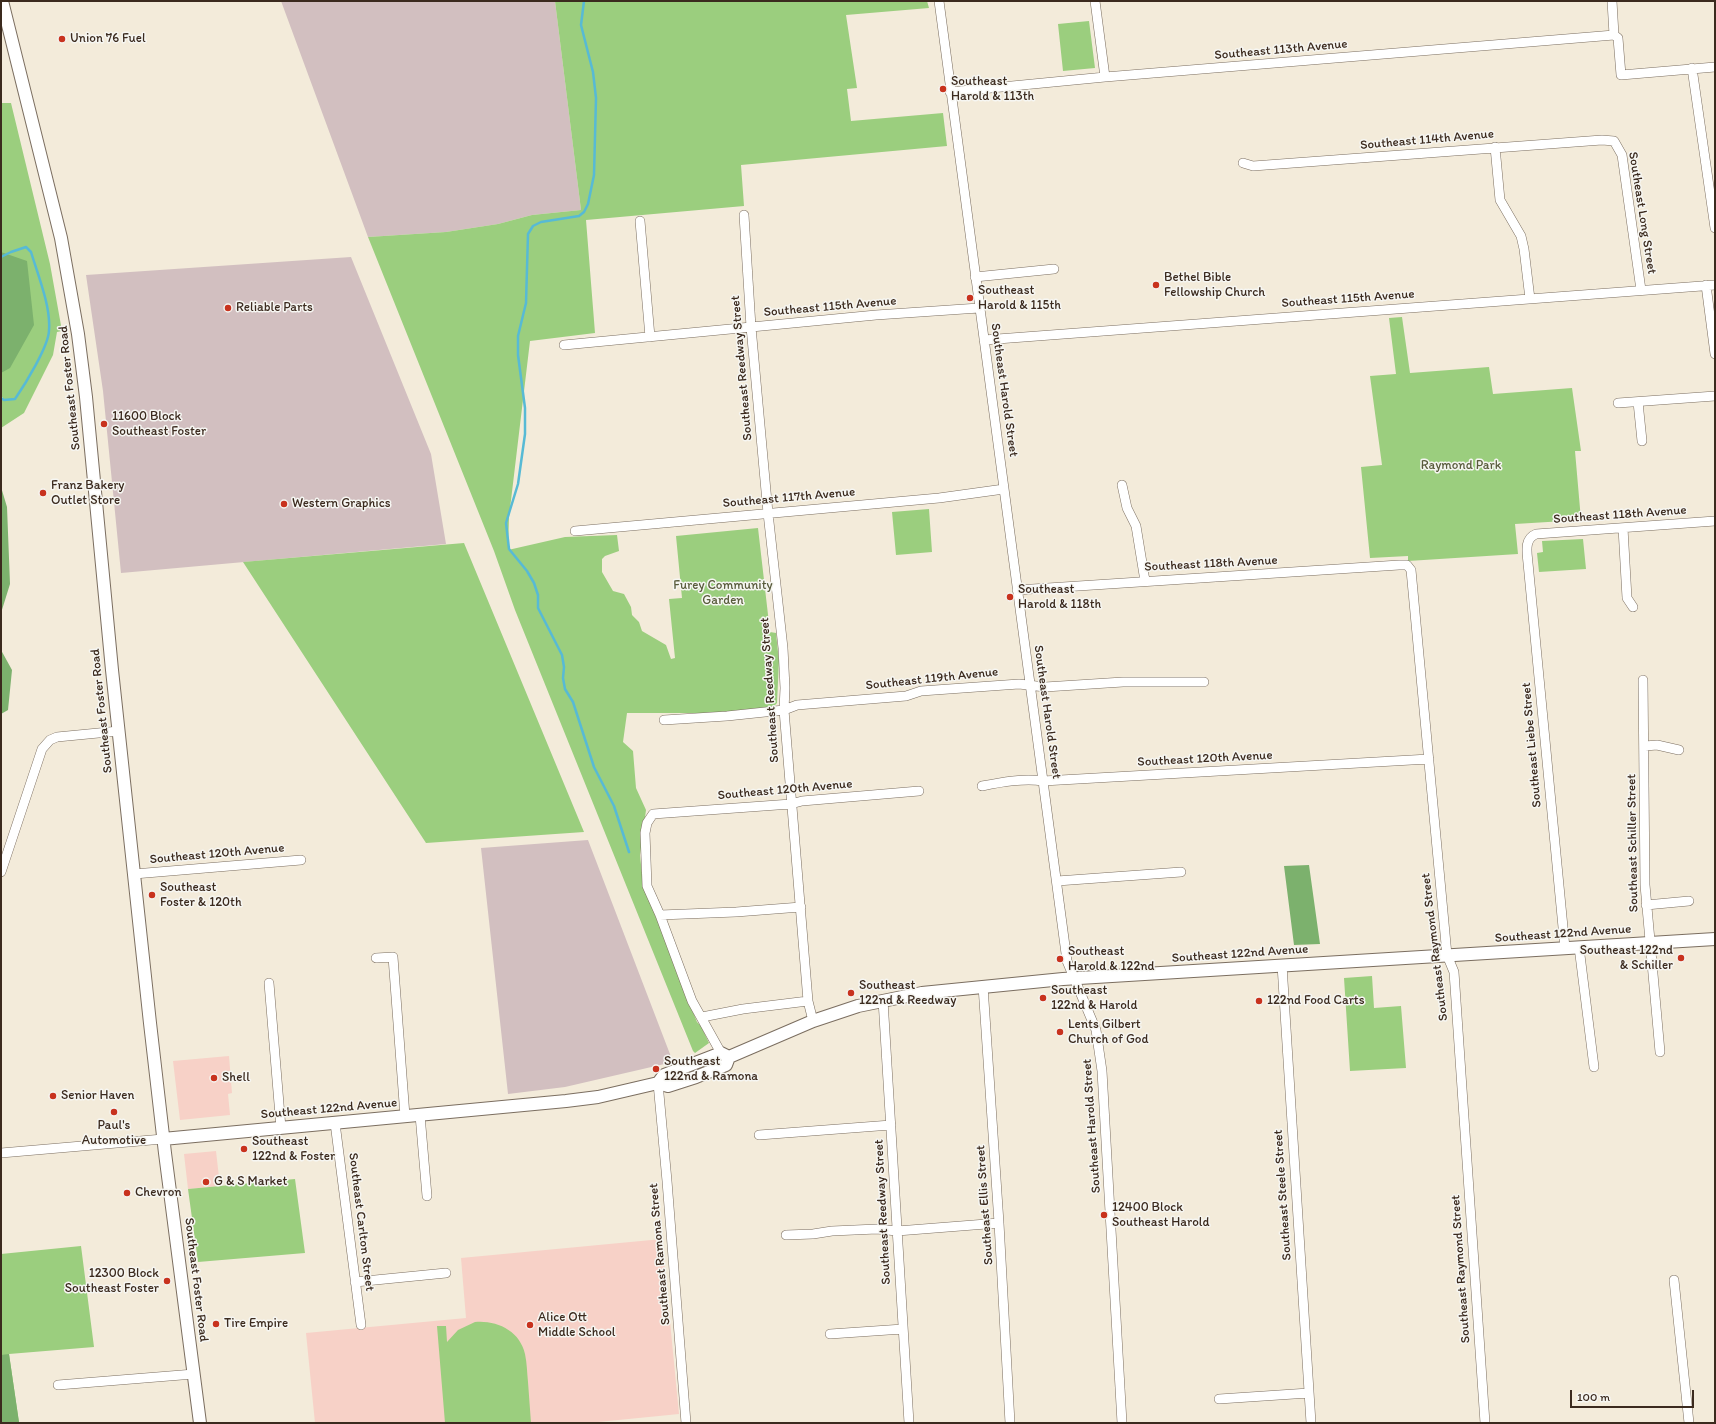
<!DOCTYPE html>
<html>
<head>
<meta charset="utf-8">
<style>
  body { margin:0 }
  #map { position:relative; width:1716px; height:1424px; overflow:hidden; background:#f3ebda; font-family:Itim,sans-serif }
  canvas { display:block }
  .frame { position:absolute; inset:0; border:2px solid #3b2a1e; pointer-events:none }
  .scale { position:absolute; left:1570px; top:1390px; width:124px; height:18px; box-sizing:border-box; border:2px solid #3b2a1e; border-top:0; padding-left:5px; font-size:12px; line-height:14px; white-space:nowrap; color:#3b2a1e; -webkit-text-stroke:3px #f6f6f2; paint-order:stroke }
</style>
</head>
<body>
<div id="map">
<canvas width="1716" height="1424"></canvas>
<div class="frame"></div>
<div class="scale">100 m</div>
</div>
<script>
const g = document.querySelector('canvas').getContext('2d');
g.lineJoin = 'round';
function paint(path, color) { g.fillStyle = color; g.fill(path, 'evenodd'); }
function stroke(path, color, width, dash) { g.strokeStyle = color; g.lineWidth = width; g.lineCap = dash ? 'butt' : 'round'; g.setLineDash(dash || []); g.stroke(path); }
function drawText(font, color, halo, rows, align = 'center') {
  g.font = font + ' Itim,sans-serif'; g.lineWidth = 3; g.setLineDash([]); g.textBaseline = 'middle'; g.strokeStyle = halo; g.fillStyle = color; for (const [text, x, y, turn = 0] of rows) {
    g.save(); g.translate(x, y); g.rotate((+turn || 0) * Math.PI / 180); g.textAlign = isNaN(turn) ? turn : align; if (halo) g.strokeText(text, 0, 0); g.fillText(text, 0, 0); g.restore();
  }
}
paint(new Path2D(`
  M 229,1056 L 232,1093 L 228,1094 L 230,1115 L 180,1120 L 173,1061 Z
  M 216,1151 L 220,1186 L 188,1189 L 184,1154 Z
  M 662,1239 L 679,1414 L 588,1423 L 315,1423 L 306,1333 L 466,1318 L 461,1258 Z`), '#f7d1c7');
paint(new Path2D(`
  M 281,1 L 555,1 L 581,210 L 532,215 L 498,224 L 446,232 L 368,237 Z
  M 351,257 L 431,454 L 446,544 L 121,573 L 103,391 L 86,275 Z
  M 588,840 L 673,1062 L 565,1087 L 508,1094 L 481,848 Z`), '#d2bfc0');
paint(new Path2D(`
  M 555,1 L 927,1 L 929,8 L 846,15 L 857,88 L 847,89 L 851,121 L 943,113 L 947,146 L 741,165 L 744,206 L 586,220 L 595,333 L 530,341 L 509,517 L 508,550 L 565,537 L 617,535 L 619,551 L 605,556 L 602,559 L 602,572 L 613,591 L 624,594 L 631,607 L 632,615 L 639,622 L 642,631 L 666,645 L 671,659 L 675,658 L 669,599 L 682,598 L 676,536 L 758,528 L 770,632 L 776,633 L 779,661 L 777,703 L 772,708 L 713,713 L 627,713 L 623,742 L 633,751 L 636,788 L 646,810 L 640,855 L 643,884 L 697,1022 L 701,1026 L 709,1043 L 695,1053 L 693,1051 L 515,610 L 494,551 L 368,237 L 446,232 L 498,224 L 532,215 L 581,210 Z
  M 1089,21 L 1095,68 L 1063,71 L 1058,24 Z
  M 1,103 L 11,103 L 50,264 L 62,331 L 57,332 L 53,355 L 24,413 L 1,428 L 1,398 L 3,398 L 1,396 Z
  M 1402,317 L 1410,373 L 1489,367 L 1493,394 L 1572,388 L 1581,451 L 1575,451 L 1581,520 L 1515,524 L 1518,554 L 1408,561 L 1408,556 L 1370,558 L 1361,467 L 1382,465 L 1370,376 L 1396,374 L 1389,318 Z
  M 929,509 L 932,552 L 896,555 L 892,512 Z
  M 1583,539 L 1586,569 L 1539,572 L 1537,553 L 1543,552 L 1542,541 Z
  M 464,543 L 584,832 L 426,843 L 243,562 Z
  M 1372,976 L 1374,1008 L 1401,1006 L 1406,1068 L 1350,1071 L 1344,978 Z
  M 295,1179 L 305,1253 L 198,1262 L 188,1189 Z
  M 81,1246 L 94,1347 L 9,1354 L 19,1423 L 1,1423 L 1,1254 Z
  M 475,1322 C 497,1320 520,1331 525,1354 C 527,1363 527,1373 528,1382 C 529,1396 530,1409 531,1423 L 445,1423 L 437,1326 L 446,1326 L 447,1342 L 458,1330 Z`), '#9bce7e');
paint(new Path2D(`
  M 1,252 L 27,261 L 34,325 L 10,368 L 1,373 Z
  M 1,487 L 7,507 L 10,584 L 1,613 Z
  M 1,650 L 12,670 L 8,710 L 1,714 Z
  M 1309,865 L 1320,944 L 1294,945 L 1284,866 Z
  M 9,1354 L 19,1422 L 19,1423 L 1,1423 L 1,1355 Z`), '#7cb16d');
stroke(new Path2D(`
  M 584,1 L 581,25 L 593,72 L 596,98 L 594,175 L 588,204 L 584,212 L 579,216 L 541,222 L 533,226 L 528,234 L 526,303 L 518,336 L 518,355 L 525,408 L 525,434 L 518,484 L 506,523 L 509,549 L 527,571 L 534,583 L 538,595 L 538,608 L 562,655 L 564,667 L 563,678 L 565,689 L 573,702 L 594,767 L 614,806 L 629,852
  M 1,257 L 11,252 L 26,247 L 31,252 C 38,275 51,307 49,330 C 49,346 24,386 15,399 L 4,400 L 1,398`), '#57bad5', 2.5);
const minor = new Path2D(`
  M 939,1 L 1067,961 L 1096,1030 L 1102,1071 L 1122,1423
  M 1095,1 L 1105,77
  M 1612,1 L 1614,35 L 1618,38 L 1621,75 L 1715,67
  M 1692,68 L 1715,228
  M 950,92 L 1105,77 L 1614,35
  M 1495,147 L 1500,200 L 1521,236 L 1524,249 L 1530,299
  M 1243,163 L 1253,166 L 1602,140 L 1614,141 L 1622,155 L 1641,290
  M 744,215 L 751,327 L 768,513 L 783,648 L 785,688 L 784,710 L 808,1001 L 813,1021
  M 640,221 L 650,337
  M 975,277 L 1054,269
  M 1706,285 L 1715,354
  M 984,340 L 1715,285
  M 564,345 L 876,315 L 979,308
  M 1638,402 L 1642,441
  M 1618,403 L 1715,396
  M 1122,485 L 1127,508 L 1136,526 L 1145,581
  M 1623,528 L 1627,598 L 1633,607
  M 575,531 L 939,498 L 1004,489
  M 1017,590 L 1399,565 L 1407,565 L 1411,570 L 1447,955 L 1454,972 L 1485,1423
  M 1643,680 L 1645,885 L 1660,1052
  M 664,720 L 727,716 L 784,710 L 797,705 L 906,696 L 921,691 L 1019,684 L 1045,687 L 1123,682 L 1204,682
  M 1645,746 L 1657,745 L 1679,750
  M 982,786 C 1002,782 1024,778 1043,781 L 1429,759
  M 1,872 L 42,749 L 50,740 L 57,737 L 119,731
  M 134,874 L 301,860
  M 1057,881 L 1181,872
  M 1646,905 L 1689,901
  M 660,915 L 736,912 L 801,907
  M 1579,947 L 1594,1067
  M 1565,948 L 1528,563 C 1527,552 1524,539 1536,534 L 1715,521
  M 376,958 L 393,957 L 405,1116
  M 1282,965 L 1311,1423
  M 269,983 L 281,1128
  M 983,986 L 999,1223 L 1010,1423
  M 883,1000 L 909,1423
  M 702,1017 L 743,1009 L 808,1001
  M 721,1053 L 692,1001 L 660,915 L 647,886 L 645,833 L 647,823 L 653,814 L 791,804 L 802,801 L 919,791
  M 658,1083 L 667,1181 L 686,1423
  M 420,1115 L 427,1196
  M 335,1123 L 361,1325
  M 759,1135 L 891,1125
  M 1,1153 L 163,1139
  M 786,1235 L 813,1234 L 832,1231 L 877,1229 L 897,1231 L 999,1223
  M 1674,1280 L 1689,1423
  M 355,1282 L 446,1273
  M 830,1334 L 903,1329
  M 58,1385 L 194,1374
  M 1219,1399 L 1309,1393`);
const major = new Path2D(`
  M 2,1 L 61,238 L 78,334 L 86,397 L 112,670 L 150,1023 L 165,1153 L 200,1423
  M 658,1083 L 664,1075 L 721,1053 L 729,1057
  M 163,1139 L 566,1101 L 598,1097 L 658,1083 L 668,1086 L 696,1077 L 726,1065 L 729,1057 L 813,1021 L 858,1006 L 922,993 L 1063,979 L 1715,939`);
stroke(minor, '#7b6e60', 10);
stroke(major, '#7b6e60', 14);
stroke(minor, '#fff', 9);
stroke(major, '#fff', 12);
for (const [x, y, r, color] of [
  [62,39,4,"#c8321e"],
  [943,89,4,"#c8321e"],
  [1156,285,4,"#c8321e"],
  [970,298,4,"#c8321e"],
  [228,308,4,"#c8321e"],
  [104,424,4,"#c8321e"],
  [43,493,4,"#c8321e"],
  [284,504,4,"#c8321e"],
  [1010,597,4,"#c8321e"],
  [152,895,4,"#c8321e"],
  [1681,958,4,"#c8321e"],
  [1060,959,4,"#c8321e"],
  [851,993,4,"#c8321e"],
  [1043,998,4,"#c8321e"],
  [1259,1001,4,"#c8321e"],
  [1060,1032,4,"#c8321e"],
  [656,1069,4,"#c8321e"],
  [214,1078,4,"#c8321e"],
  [53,1096,4,"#c8321e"],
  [114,1112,4,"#c8321e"],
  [244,1149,4,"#c8321e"],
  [206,1182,4,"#c8321e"],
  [127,1193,4,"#c8321e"],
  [1104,1215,4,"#c8321e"],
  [167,1281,4,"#c8321e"],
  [216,1324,4,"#c8321e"],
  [530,1325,4,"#c8321e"]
]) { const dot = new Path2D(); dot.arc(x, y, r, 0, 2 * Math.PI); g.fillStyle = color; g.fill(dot); stroke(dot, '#f6f6f2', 1.5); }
drawText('13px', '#3b2a1e', '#f6f6f2', [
  ["Union 76 Fuel",70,39],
  ["Southeast",951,82],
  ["Harold & 113th",951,97],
  ["Bethel Bible",1164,278],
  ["Fellowship Church",1164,293],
  ["Southeast",978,291],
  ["Harold & 115th",978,306],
  ["Reliable Parts",236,308],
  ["11600 Block",112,417],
  ["Southeast Foster",112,432],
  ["Franz Bakery",51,486],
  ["Outlet Store",51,501],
  ["Western Graphics",292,504],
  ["Southeast",1018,590],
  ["Harold & 118th",1018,605],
  ["Southeast",160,888],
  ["Foster & 120th",160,903],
  ["Southeast 122nd",1673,951,"right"],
  ["& Schiller",1673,966,"right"],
  ["Southeast",1068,952],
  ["Harold & 122nd",1068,967],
  ["Southeast",859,986],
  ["122nd & Reedway",859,1001],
  ["Southeast",1051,991],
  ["122nd & Harold",1051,1006],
  ["122nd Food Carts",1267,1001],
  ["Lents Gilbert",1068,1025],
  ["Church of God",1068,1040],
  ["Southeast",664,1062],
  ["122nd & Ramona",664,1077],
  ["Shell",222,1078],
  ["Senior Haven",61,1096],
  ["Paul's",114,1126,"center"],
  ["Automotive",114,1141,"center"],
  ["Southeast",252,1142],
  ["122nd & Foster",252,1157],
  ["G & S Market",214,1182],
  ["Chevron",135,1193],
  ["12400 Block",1112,1208],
  ["Southeast Harold",1112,1223],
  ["12300 Block",159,1274,"right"],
  ["Southeast Foster",159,1289,"right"],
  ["Alice Ott",538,1318],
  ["Middle School",538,1333],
  ["Tire Empire",224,1324]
], 'left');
drawText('13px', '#3b2a1e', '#f6f6f2', [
  ["Southeast 113th Avenue",1281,50,-5],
  ["Southeast 114th Avenue",1427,140,-5],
  ["Southeast Long Street",1642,213,81],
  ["Southeast 115th Avenue",1348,299,-4],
  ["Southeast 115th Avenue",830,307,-5],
  ["Southeast Reedway Street",742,368,-95],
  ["Southeast Foster Road",70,388,-96],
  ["Southeast Harold Street",1004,390,82],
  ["Southeast 117th Avenue",789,498,-5],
  ["Southeast 118th Avenue",1620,515,-4],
  ["Southeast 118th Avenue",1211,564,-3],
  ["Southeast 119th Avenue",932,679,-6],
  ["Southeast Reedway Street",770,690,-94],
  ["Southeast Foster Road",102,711,-96],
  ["Southeast Harold Street",1047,712,82],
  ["Southeast Liebe Street",1532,745,-95],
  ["Southeast 120th Avenue",1205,759,-3],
  ["Southeast 120th Avenue",785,790,-5],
  ["Southeast Schiller Street",1633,843,-91],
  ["Southeast 120th Avenue",217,854,-5],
  ["Southeast 122nd Avenue",1563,934,-4],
  ["Southeast Raymond Street",1435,947,-97],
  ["Southeast 122nd Avenue",1240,954,-4],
  ["Southeast 122nd Avenue",329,1109,-5],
  ["Southeast Harold Street",1092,1126,-94],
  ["Southeast Steele Street",1283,1195,-94],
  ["Southeast Ellis Street",985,1205,-94],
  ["Southeast Reedway Street",883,1212,-93],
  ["Southeast Carlton Street",361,1222,83],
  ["Southeast Ramona Street",660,1254,-95],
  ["Southeast Raymond Street",1461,1269,-94],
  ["Southeast Foster Road",196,1280,83]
]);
drawText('13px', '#585b3b', '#f6f6f2', [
  ["Raymond Park",1461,466],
  ["Furey Community",723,586],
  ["Garden",723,601]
]);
</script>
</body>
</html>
